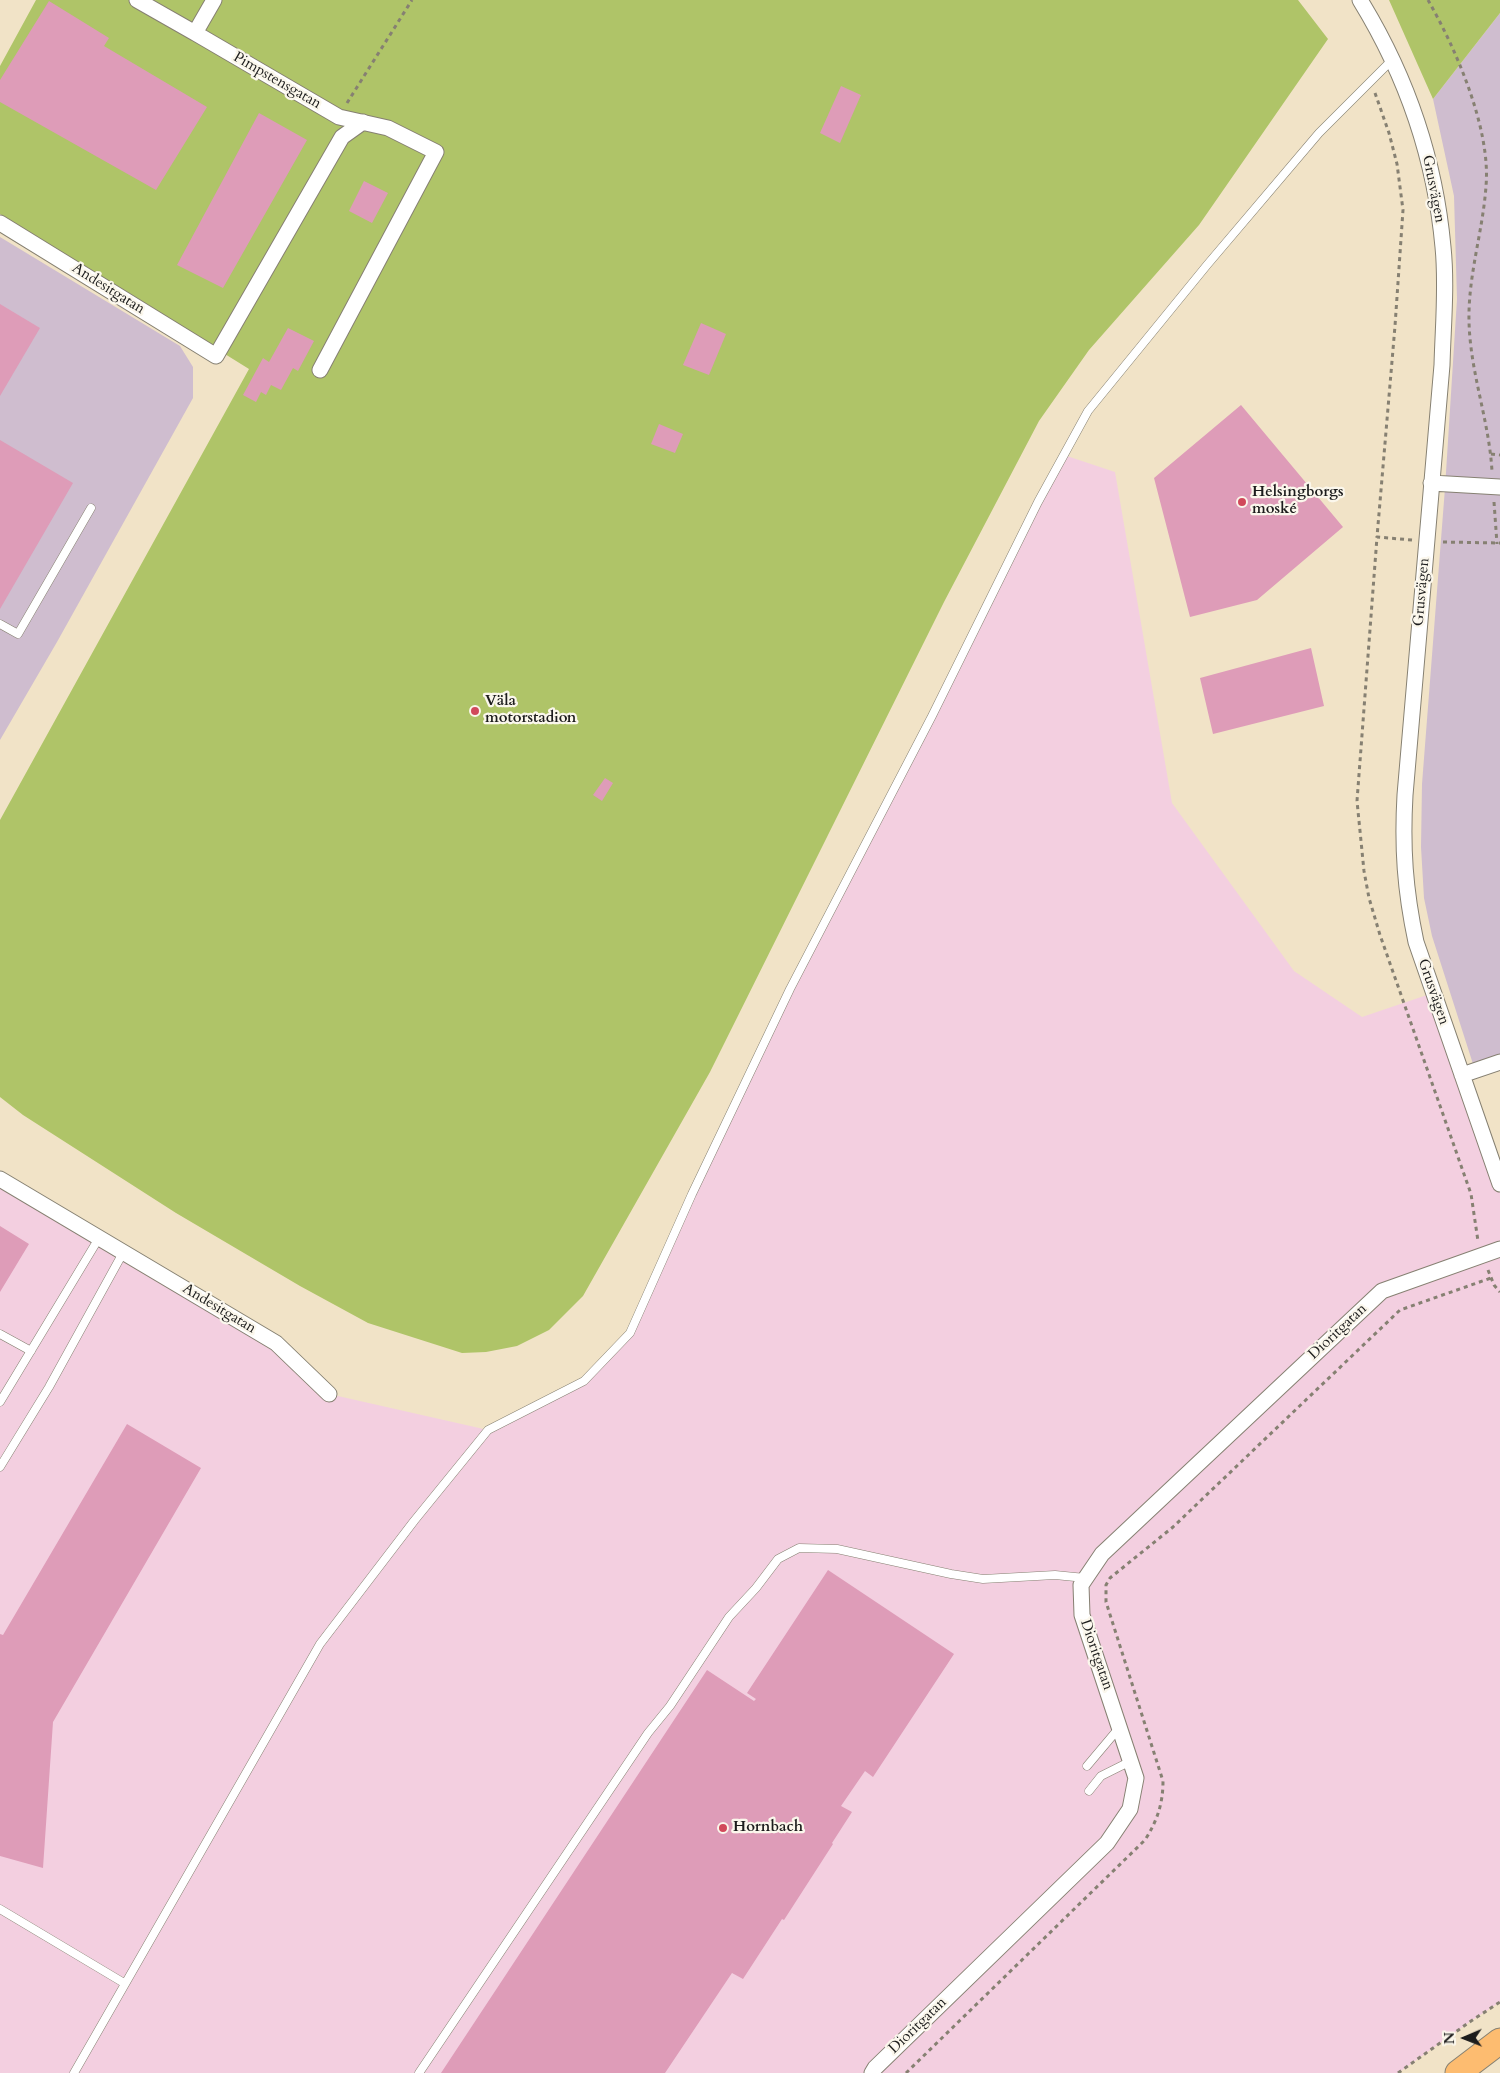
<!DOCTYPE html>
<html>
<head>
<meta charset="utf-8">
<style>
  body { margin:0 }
  #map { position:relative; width:1500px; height:2073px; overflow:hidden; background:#f1e3c7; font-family:Cardo,serif }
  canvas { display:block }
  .north { position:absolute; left:1440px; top:2013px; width:50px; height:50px; -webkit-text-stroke:4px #fbf7ec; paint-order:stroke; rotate:269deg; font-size:14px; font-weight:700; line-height:20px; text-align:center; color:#1c1c1c }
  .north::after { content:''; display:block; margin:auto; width:18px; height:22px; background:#1c1c1c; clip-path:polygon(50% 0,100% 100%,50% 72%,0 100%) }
</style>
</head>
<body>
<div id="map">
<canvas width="1500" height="2073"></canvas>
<div class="north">N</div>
</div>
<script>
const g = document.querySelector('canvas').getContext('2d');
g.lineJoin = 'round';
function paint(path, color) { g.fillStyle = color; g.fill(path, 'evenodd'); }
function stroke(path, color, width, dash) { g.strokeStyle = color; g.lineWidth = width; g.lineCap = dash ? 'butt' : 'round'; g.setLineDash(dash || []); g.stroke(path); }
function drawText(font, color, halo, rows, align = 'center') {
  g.font = font + ' Cardo,serif'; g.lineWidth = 4.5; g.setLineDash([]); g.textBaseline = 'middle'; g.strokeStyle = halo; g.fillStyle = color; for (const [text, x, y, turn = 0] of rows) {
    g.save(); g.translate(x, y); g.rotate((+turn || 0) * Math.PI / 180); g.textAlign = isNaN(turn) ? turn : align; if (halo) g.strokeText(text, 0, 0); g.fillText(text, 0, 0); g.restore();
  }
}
paint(new Path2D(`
  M 1064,455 L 1115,472 L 1172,803 L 1294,971 L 1362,1017 L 1433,993 L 1500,1184 L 1500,2002 L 1471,2021 L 1398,2073 L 0,2073 L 0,1179 L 276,1343 L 329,1394 L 488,1430 L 584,1381 L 630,1333 L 790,989 Z`), '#f3cfe0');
paint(new Path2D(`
  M 1500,13 L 1500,1056 L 1473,1064 L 1432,936 L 1424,898 L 1421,847 L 1422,784 L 1445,488 L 1457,299 L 1454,196 L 1433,99 Z
  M 0,237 L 180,346 L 193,367 L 193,398 L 57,642 L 0,740 Z`), '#cfbdcf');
paint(new Path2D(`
  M 36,0 L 1298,0 L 1328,39 L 1199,225 L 1089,350 L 1039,421 L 944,602 L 710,1072 L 583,1296 L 549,1330 L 517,1346 L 486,1352 L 462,1353 L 368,1323 L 300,1286 L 176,1213 L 23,1115 L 0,1097 L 0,820 L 249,369 L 0,214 L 0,66 Z
  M 1389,0 L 1500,0 L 1500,13 L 1433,99 Z`), '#afc468');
paint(new Path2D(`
  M 49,1 L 109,38 L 104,46 L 207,107 L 156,190 L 0,102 L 0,80 Z
  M 841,86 L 861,95 L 840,143 L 820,133 Z
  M 259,113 L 307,140 L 223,288 L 177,265 Z
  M 364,181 L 388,193 L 372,223 L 349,211 Z
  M 0,304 L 40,328 L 0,396 Z
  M 701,323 L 726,334 L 709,375 L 683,365 Z
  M 288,328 L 314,341 L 298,371 L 293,368 L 281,390 L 271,385 L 266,395 L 261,392 L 256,402 L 243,395 L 263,358 L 269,362 Z
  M 1241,405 L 1343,527 L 1257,600 L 1190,617 L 1154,478 Z
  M 659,424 L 683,434 L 675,453 L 651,444 Z
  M 0,440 L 73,483 L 0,609 Z
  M 1311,648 L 1324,706 L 1213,734 L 1200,678 Z
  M 605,778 L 613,783 L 602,801 L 593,795 Z
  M 0,1226 L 29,1244 L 0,1292 Z
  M 127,1424 L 201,1468 L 53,1722 L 43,1868 L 0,1856 L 0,1634 L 3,1635 Z
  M 828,1570 L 954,1654 L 873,1777 L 865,1771 L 841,1806 L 852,1812 L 832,1843 L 833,1844 L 784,1920 L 782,1919 L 743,1979 L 732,1973 L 665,2073 L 441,2073 L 707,1670 L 754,1701 L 756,1699 L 747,1693 Z`), '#de9cb8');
const lane = new Path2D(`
  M 0,624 L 18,634 L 91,508
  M 0,1334 L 31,1351
  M 0,1402 L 99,1238
  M 0,1467 L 49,1387 L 124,1251
  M 1087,1766 L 1119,1728
  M 1089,1791 L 1101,1776 L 1131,1761
  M 0,1909 L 124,1983
  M 74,2073 L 320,1644 L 414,1521 L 488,1430 L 584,1381 L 630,1333 L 692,1194 L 790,989 L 932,716 L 1038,502 L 1088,411 L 1207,265 L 1319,133 L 1393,59
  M 419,2073 L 648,1733 L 670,1706 L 729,1617 L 756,1588 L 778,1559 L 799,1548 L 837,1549 L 951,1574 L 983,1579 L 1055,1575 L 1085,1578`);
const street = new Path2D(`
  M 137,0 L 195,33
  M 214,0 L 195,33 L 339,117 L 388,128 L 436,152 L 320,370
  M 1360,0 C 1406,75 1435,159 1443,247 C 1447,286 1443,326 1442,365 L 1405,795 C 1402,848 1405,890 1416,942 L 1500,1184
  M 0,223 L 216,356 L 342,137 L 363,122
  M 1431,483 L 1500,487
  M 1462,1075 L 1500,1062
  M 0,1179 L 276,1343 L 329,1394
  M 872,2073 L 875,2068 L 1107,1843 L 1130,1809 L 1136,1778 L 1082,1615 L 1081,1585 L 1102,1554 L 1382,1291 L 1500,1249`);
const primary = new Path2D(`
  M 1458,2073 L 1500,2041`);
stroke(lane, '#868072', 9);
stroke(street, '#868072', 17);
stroke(primary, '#868072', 27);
stroke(new Path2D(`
  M 1428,0 C 1456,49 1491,129 1486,186 C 1483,231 1468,275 1469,321 C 1470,372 1489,420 1492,471
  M 1375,93 L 1389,133 L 1397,164 L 1403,210 L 1395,326 L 1377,537
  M 347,103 L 412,0
  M 1491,454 L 1500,455
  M 1494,502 L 1497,544
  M 1412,540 L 1377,537 L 1357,801 L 1364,871 L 1369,898 L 1380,935 L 1471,1194 L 1478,1241
  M 1443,542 L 1500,543
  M 1488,1270 L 1494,1285 L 1500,1292
  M 906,2073 L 1145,1840 C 1157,1821 1163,1804 1163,1781 L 1106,1602 L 1106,1585 L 1110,1578 L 1173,1527 L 1400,1310 L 1491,1278
  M 1398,2073 L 1471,2021 L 1500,2002`), '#868072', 3, [4, 4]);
stroke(lane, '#fff', 8);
stroke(street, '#fff', 15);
stroke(primary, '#fdbc70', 25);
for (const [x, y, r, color] of [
  [1242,502,5,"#d1495b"],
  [475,711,5,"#d1495b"],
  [723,1828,5,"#d1495b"]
]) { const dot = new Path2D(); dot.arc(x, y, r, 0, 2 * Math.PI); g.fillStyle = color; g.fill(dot); stroke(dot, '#fbf7ec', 2); }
drawText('15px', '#1c1c1c', '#fbf7ec', [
  ["Pimpstensgatan",277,81,30],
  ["Grusvägen",1433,189,79],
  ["Andesitgatan",108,289,32],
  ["Grusvägen",1422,592,-85],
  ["Grusvägen",1433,992,71],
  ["Andesitgatan",219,1309,31],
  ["Dioritgatan",1338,1332,-43],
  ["Dioritgatan",1096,1655,71],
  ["Dioritgatan",918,2026,-44]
]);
drawText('bold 15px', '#1c1c1c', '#fbf7ec', [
  ["Helsingborgs",1252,493],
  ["moské",1252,510],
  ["Väla",485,702],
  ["motorstadion",485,719],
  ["Hornbach",733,1828]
], 'left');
</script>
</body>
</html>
